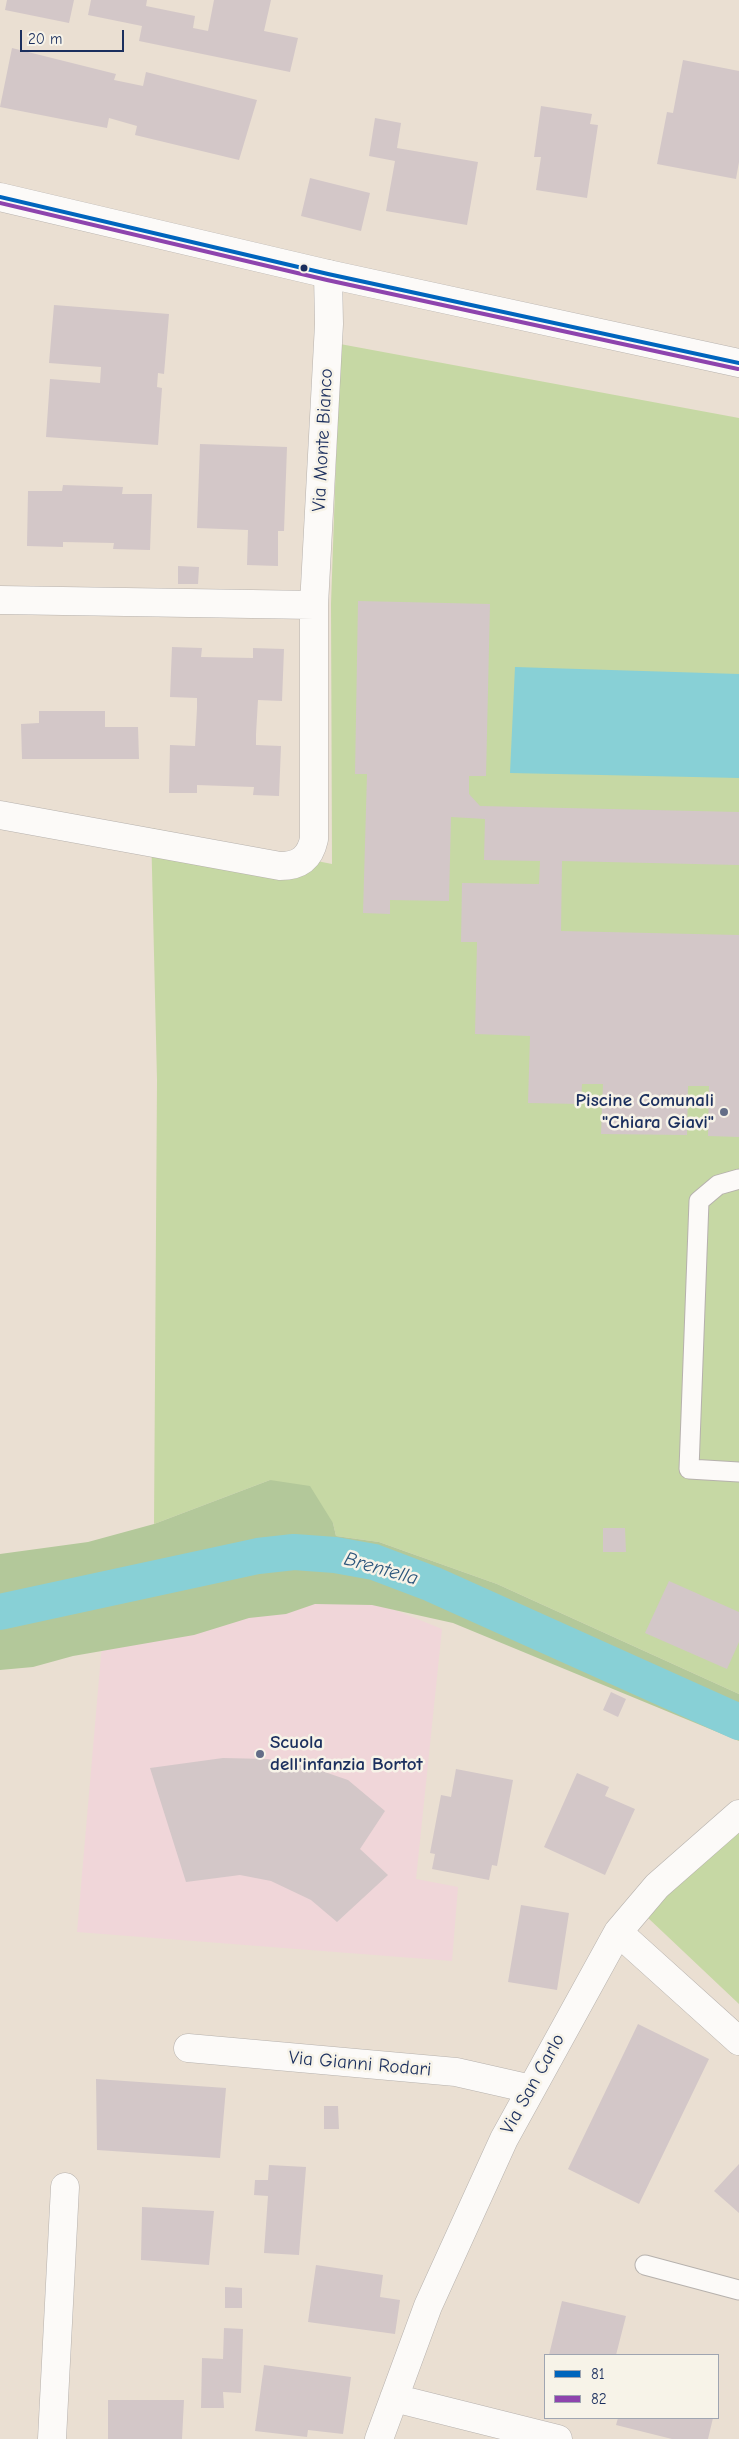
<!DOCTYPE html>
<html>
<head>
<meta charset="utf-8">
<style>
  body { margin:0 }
  #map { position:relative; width:739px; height:2439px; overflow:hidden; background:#eadfd2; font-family:"Comic Neue",sans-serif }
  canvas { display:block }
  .legend { position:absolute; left:544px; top:2354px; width:175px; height:65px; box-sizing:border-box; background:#f7f3e8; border:1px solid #9fa5b1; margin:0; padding:6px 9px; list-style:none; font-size:15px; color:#1b2f5e }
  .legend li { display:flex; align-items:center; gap:10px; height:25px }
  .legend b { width:25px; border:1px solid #9fa5b1 }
  .scale { position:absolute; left:20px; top:30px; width:104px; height:22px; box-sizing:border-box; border:2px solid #1b2f5e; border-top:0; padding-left:6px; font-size:15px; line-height:18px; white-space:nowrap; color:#1b2f5e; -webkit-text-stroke:4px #f7f3e8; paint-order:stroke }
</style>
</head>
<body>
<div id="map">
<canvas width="739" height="2439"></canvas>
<ul class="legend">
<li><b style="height:6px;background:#0065bd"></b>81</li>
<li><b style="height:6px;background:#8e44ad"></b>82</li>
</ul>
<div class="scale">20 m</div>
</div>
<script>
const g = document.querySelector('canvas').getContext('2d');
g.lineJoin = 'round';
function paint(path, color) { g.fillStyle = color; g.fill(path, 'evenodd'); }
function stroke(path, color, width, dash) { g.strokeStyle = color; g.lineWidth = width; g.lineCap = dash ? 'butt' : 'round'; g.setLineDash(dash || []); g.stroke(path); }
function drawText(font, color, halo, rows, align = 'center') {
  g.font = font + ' "Comic Neue",sans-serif'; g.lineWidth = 5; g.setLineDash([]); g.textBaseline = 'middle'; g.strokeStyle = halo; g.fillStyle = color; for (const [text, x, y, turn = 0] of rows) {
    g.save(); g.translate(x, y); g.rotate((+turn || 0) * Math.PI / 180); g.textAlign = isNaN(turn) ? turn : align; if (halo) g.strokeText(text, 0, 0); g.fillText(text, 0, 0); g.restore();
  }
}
paint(new Path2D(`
  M 358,1595 L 442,1629 L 416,1879 L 458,1887 L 452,1961 L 77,1932 L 104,1621 Z`), '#f0d6d9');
paint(new Path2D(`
  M 340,344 L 739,418 L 739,1694 L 497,1584 L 379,1542 L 336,1536 L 333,1523 L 270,1480 L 154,1524 L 157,1080 L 151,828 L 332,864 L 331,604 Z
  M 739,1832 L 739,2004 L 647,1917 L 693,1869 Z`), '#c6d8a4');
paint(new Path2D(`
  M 270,1480 L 310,1486 L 333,1523 L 336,1536 L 379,1542 L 497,1584 L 739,1694 L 739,1741 L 453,1623 L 372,1605 L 315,1604 L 286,1614 L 249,1618 L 194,1635 L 73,1656 L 33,1667 L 0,1670 L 0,1554 L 88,1542 L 154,1524 Z`), '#b3c89a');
paint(new Path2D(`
  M 515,667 L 739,674 L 739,778 L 510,773 Z`), '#88d0d6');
stroke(new Path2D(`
  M 0,1612 L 258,1556 L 294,1552 L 335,1555 L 374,1562 L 432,1584 L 739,1722`), '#88d0d6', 36);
paint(new Path2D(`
  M 7,0 L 74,0 L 69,23 L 5,10 Z
  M 91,0 L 147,0 L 146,6 L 195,16 L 193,28 L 208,31 L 214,0 L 271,0 L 264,31 L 298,38 L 290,72 L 139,41 L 142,26 L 88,15 Z
  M 12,48 L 116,74 L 114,80 L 143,86 L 146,72 L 257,100 L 239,160 L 135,135 L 137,126 L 109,118 L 107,128 L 0,107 Z
  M 683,60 L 739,71 L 739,162 L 736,179 L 657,164 L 667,112 L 673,113 Z
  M 541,106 L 592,114 L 590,124 L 598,125 L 587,198 L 536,190 L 541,157 L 534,157 Z
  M 375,118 L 401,123 L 397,148 L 478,162 L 467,225 L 386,211 L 395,161 L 369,156 Z
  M 310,178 L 370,193 L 361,231 L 301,216 Z
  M 54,305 L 169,314 L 164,374 L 158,373 L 157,387 L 162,388 L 158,445 L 46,437 L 50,379 L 100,383 L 101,367 L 49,363 Z
  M 200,444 L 287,447 L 284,531 L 278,531 L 278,566 L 247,565 L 248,530 L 197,528 Z
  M 63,485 L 123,487 L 122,494 L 152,494 L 150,550 L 113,549 L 114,543 L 63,542 L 63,547 L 27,546 L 28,491 L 62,491 Z
  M 178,566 L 199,567 L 198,584 L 178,584 Z
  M 358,601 L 490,604 L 486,776 L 469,776 L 469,794 L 480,806 L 739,812 L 739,865 L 562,861 L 561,931 L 739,935 L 739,1137 L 708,1136 L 709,1086 L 688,1086 L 687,1135 L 601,1134 L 603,1084 L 582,1084 L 581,1104 L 528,1103 L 530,1036 L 475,1034 L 477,942 L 461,942 L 462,883 L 539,884 L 540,861 L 484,860 L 485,819 L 451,817 L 449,901 L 390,900 L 390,914 L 363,913 L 367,774 L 355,774 Z
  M 172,647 L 202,648 L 201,657 L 253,658 L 253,648 L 284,649 L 282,701 L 258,700 L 256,734 L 256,745 L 281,746 L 279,796 L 253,795 L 254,787 L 197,785 L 197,793 L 169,793 L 170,745 L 195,746 L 197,708 L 197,698 L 170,697 Z
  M 39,711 L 105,711 L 105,727 L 138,727 L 139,759 L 22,759 L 21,724 L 39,723 Z
  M 603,1528 L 625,1528 L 626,1552 L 603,1552 Z
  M 669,1581 L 739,1612 L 739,1642 L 727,1669 L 645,1633 Z
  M 611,1692 L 626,1699 L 618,1717 L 603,1710 Z
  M 223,1758 L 268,1759 L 313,1768 L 348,1780 L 385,1811 L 360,1849 L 388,1875 L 337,1922 L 311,1900 L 271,1881 L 240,1875 L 186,1882 L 150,1768 Z
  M 456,1769 L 513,1780 L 497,1866 L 492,1865 L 489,1880 L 432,1869 L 435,1854 L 430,1853 L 441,1795 L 451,1797 Z
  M 577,1773 L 609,1787 L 605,1796 L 635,1809 L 605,1875 L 544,1847 Z
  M 521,1905 L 569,1913 L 557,1990 L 508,1982 Z
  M 638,2024 L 709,2059 L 639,2204 L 568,2169 Z
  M 96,2079 L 226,2088 L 220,2158 L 97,2150 Z
  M 324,2106 L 338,2106 L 339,2129 L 324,2129 Z
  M 739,2164 L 739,2213 L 714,2191 Z
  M 269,2165 L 306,2167 L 299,2255 L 264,2253 L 268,2196 L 254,2195 L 255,2180 L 268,2180 Z
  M 142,2207 L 214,2211 L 209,2265 L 141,2260 Z
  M 316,2265 L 383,2275 L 380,2297 L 400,2300 L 395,2334 L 308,2322 Z
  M 225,2287 L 242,2288 L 242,2308 L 225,2308 Z
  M 562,2301 L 626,2316 L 616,2355 L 549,2355 Z
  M 224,2328 L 243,2329 L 241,2393 L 223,2392 L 224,2408 L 201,2408 L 202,2358 L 223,2359 Z
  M 264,2365 L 351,2377 L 343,2434 L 308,2430 L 307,2437 L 255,2431 Z
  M 108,2400 L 184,2400 L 182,2439 L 108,2439 Z
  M 618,2418 L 713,2418 L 708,2439 L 672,2439 L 616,2425 Z`), '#d3c7c8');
const lane = new Path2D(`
  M 739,1179 L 718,1185 L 699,1201 L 689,1469 L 739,1472
  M 645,2265 L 739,2290`);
const street = new Path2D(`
  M 0,600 L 314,605 L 329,324 L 328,274
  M 0,815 L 280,866 C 299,866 310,858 314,839 L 314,605
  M 618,1932 L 739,2041
  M 188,2048 L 456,2072 L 531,2089
  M 394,2398 L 558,2439
  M 52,2439 L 65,2187
  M 379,2439 L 428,2306 L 504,2139 L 618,1932 L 657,1886 L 739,1814`);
const secondary = new Path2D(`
  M 0,197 L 328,274 L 739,363`);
stroke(lane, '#b6b1ad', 21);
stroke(street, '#b6b1ad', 29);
stroke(secondary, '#b6b1ad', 29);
stroke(lane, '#fcfaf8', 19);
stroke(street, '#fcfaf8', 28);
stroke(secondary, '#fcfaf8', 28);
stroke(new Path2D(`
  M 0,197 L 328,274 L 739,363`), '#0065bd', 4);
stroke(new Path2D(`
  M 0,203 L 327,280 L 738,369`), '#8e44ad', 4);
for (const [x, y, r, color] of [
  [304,268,4.5,"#1b2f5e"],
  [724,1112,5,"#636d87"],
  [260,1754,5,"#636d87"]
]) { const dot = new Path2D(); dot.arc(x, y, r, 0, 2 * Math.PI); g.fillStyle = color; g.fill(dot); stroke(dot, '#f7f3e8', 2); }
drawText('19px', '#1b2f5e', '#f7f3e8', [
  ["Via Monte Bianco",323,440,-87],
  ["Via Gianni Rodari",360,2064,5],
  ["Via San Carlo",533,2084,-61]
]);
drawText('bold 19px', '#1b2f5e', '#f7f3e8', [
  ["Piscine Comunali",714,1101],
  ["\"Chiara Giavi\"",714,1123],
  ["Scuola",270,1743,"left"],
  ["dell'infanzia Bortot",270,1765,"left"]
], 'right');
drawText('italic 20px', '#2c567c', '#f7f3e8', [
  ["Brentella",381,1569,16]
]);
</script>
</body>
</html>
